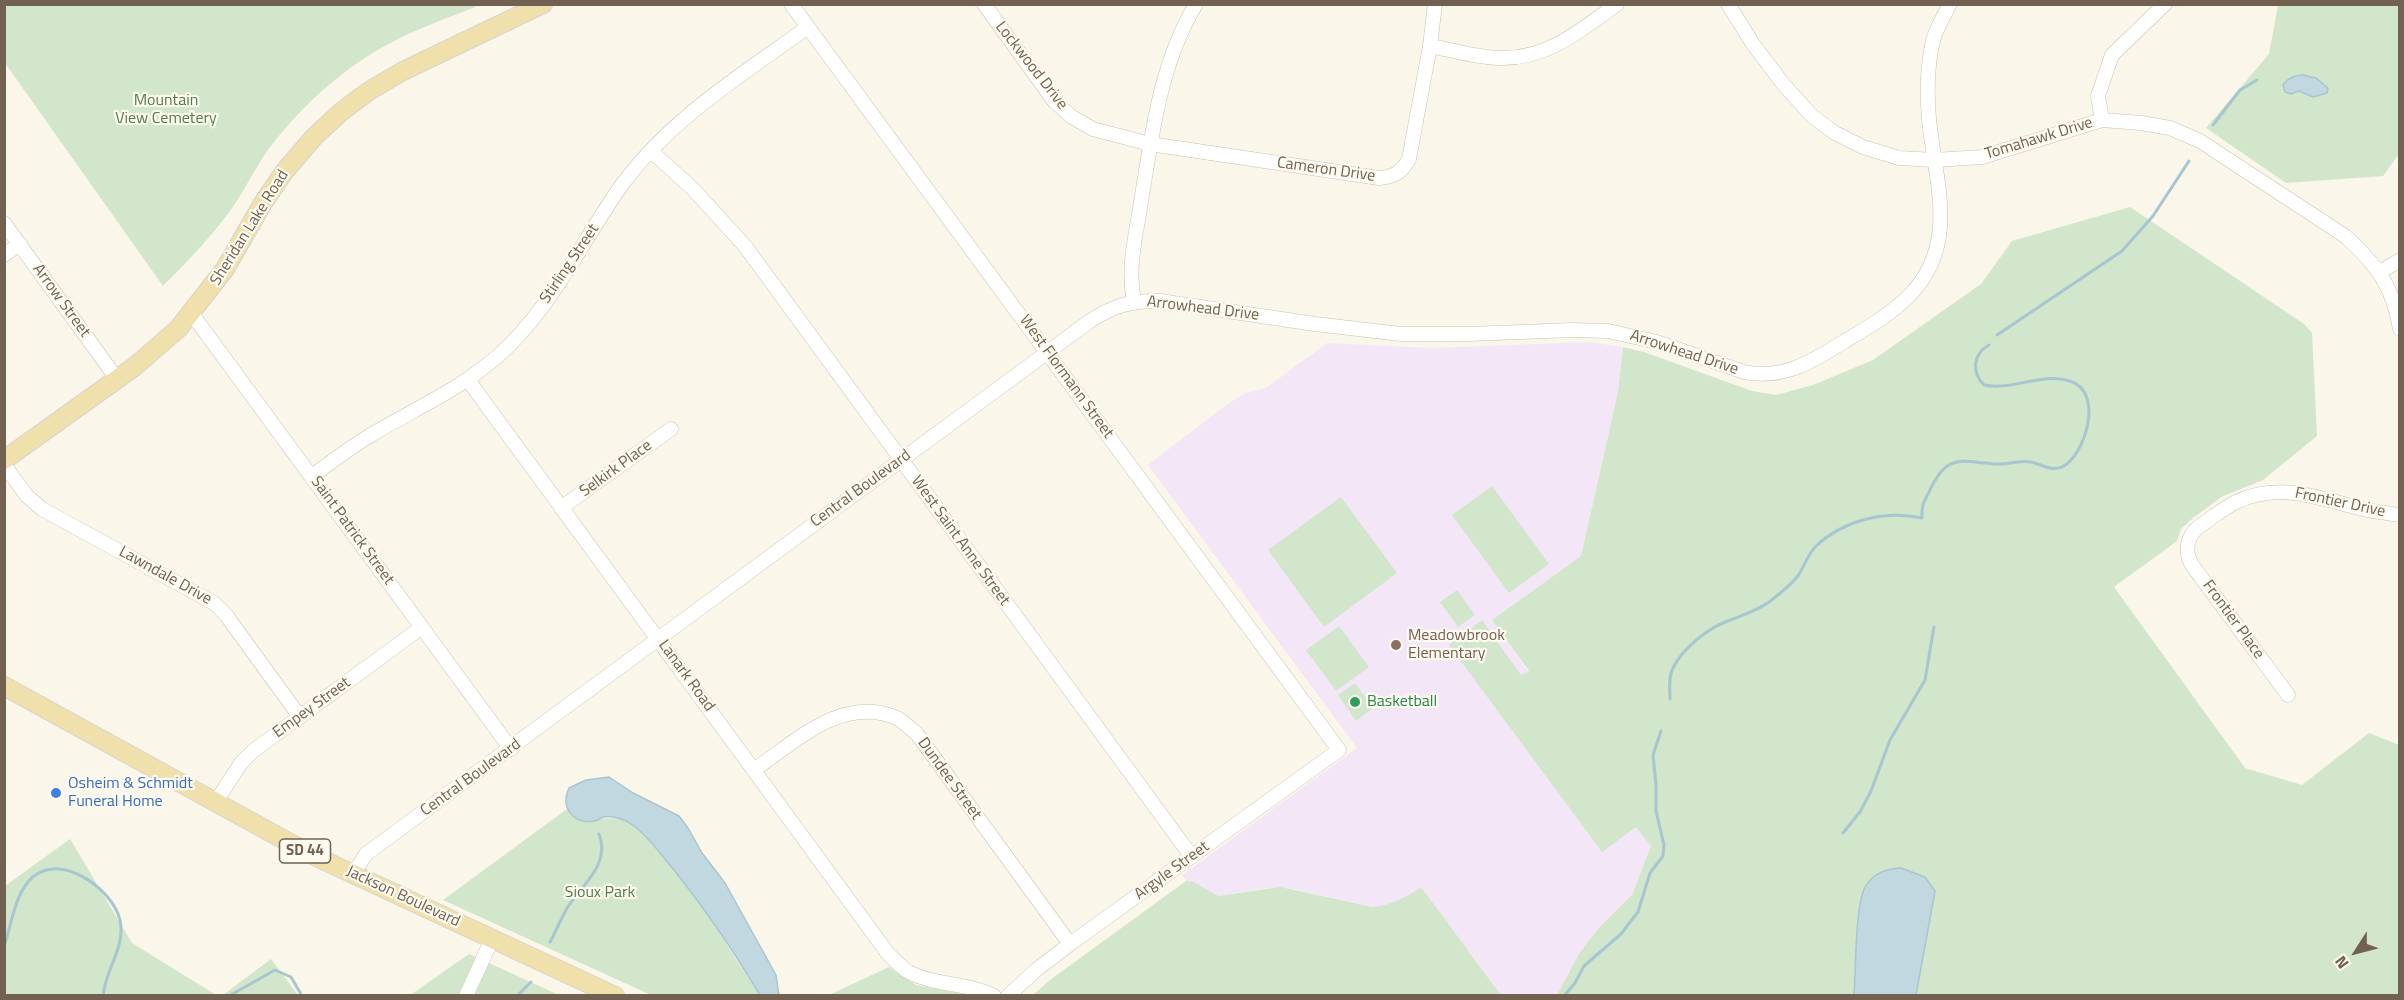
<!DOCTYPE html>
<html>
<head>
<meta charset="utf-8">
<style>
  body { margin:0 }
  #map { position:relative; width:2404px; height:1000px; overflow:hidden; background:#faf6ea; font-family:"Titillium Web",sans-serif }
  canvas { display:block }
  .frame { position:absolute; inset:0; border:6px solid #726150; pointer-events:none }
  .north { position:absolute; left:2326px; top:922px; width:60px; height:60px; -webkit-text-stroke:4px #fdfaf0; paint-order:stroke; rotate:234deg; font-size:16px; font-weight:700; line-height:24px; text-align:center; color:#726150 }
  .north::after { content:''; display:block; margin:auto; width:21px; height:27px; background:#726150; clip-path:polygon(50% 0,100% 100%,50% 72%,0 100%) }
</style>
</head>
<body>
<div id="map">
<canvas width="2404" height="1000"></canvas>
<div class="frame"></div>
<div class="north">N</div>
</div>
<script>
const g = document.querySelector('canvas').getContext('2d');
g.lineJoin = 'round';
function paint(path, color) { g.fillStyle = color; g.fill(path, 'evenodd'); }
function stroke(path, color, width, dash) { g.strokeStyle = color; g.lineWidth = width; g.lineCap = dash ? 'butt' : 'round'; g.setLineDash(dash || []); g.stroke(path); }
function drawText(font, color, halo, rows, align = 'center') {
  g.font = font + ' "Titillium Web",sans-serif'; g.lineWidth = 4.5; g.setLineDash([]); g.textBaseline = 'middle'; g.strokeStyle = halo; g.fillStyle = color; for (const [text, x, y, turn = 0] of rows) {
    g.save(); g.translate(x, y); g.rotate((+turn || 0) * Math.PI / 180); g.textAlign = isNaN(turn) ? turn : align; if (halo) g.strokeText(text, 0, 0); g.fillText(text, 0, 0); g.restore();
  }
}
paint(new Path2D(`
  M 1589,342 L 1623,347 L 1618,392 L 1581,556 L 1492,620 L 1651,846 L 1632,895 L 1599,928 L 1580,952 L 1557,995 L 1501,995 L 1469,951 L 1403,899 L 1385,906 L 1373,907 L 1293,889 L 1268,888 L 1218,896 L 1194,882 L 1186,881 L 1182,875 L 1357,748 L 1148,465 L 1226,405 L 1245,393 L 1266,388 L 1327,343 L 1432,348 Z`), '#f3e7f7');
paint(new Path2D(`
  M 4,5 L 5,4 L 480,5 C 454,16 426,25 400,38 C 351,62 308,99 274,142 C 257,163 246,189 230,211 C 210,238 187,262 163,286 L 5,63 Z
  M 2278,5 L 2399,5 L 2399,154 L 2383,176 L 2286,183 L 2206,128 L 2269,54 Z
  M 2130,207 L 2304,324 L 2312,333 L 2317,436 L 2263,480 L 2223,496 L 2194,517 L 2181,529 L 2177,541 L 2114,587 L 2245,768 L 2302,785 L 2369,733 L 2399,745 L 2399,995 L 1557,995 L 1580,952 L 1599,928 L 1632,895 L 1651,846 L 1636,827 L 1602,852 L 1449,645 L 1482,620 L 1521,675 L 1529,671 L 1492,620 L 1581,556 L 1618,392 L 1623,347 L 1644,352 L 1752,391 L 1776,395 L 1813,385 L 1873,360 L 1981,284 L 2012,241 Z
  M 1492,486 L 1549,564 L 1509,593 L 1452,515 Z
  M 1341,497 L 1397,573 L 1324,627 L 1268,550 Z
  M 1457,590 L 1475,615 L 1458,627 L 1440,602 Z
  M 1339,626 L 1369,667 L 1336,691 L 1306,650 Z
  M 1355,683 L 1373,708 L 1356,721 L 1338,695 Z
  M 567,809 C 589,834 608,807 633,825 C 648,836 660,852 671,866 C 691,892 710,917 727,945 C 737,963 750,978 760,995 L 651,995 L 443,900 Z
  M 70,839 L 132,943 L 216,995 L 5,995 L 5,886 Z
  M 1186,881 L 1194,882 L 1218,896 L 1280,887 L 1373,907 C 1392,905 1406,897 1421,887 L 1501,995 L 1033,995 L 1050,980 Z
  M 469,954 L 559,995 L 409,996 Z
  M 271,959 L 298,995 L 223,995 Z
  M 889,967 L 916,985 L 968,995 L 829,995 Z`), '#d1e6ca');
const water = new Path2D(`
  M 2303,75 L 2316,78 L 2328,88 L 2327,93 L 2313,97 L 2299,91 L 2291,94 L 2285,92 L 2283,85 C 2288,78 2295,75 2303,75 Z
  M 609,777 L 633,793 L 679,816 L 688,828 L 702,853 L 725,883 L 776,975 L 779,995 L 760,995 C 734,952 706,910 674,870 C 661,855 650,838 634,826 C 627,820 613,815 604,817 C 601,818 598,820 595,821 C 573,825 560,807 569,788 L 586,780 Z
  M 1901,868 L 1925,877 L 1935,891 L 1916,995 L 1854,995 C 1856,971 1855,907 1865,887 C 1873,873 1886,869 1901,868 Z`);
paint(water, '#c1d8e1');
stroke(water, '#a8c5d2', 1.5);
stroke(new Path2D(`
  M 2213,125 L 2240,90 L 2257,80
  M 1997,335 L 2122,251 L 2153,216 L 2189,161
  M 1670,699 C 1670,689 1668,678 1673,668 C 1683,648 1708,628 1728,621 C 1742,615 1757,611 1769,602 C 1778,595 1790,586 1797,577 C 1804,568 1807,555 1816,546 C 1844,520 1885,510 1922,518 C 1921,506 1924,502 1929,492 C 1948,450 1962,463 1999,464 C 2010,464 2021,460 2031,462 C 2041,464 2052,472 2062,467 C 2085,456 2105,392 2070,381 C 2042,372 2012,391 1984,385 C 1971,372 1973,354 1989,345
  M 1843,833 L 1860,812 L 1871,791 L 1890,740 L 1925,680 L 1934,627
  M 550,942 C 556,931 561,919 567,908 C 582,885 611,864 599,834
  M 4,947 C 11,926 14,899 28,882 C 55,848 112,887 120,920 C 126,947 105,970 103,996
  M 229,996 L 275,970 L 291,977 L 302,996
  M 517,996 L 531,982
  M 1564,996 L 1575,983 L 1584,966 L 1621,934 L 1630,922 L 1638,912 L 1650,873 L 1663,856 L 1664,845 L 1656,811 L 1656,785 L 1653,755 L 1661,731`), '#a8c5d2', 3);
const minor = new Path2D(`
  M 791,4 L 1339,750 L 1070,944 L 1036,970 L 1008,996
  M 984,4 L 1054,101 L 1072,117 L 1093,129 L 1150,144 L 1379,178 C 1394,177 1401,173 1409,159 L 1430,46 L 1435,4
  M 1728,4 L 1753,44 L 1784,85 L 1812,116 L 1835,133 L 1863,147 L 1899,158 L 1934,160 L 1982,157 L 2102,120 L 2141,123 L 2170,128 L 2200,141 L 2345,236 C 2377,265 2393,286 2400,329
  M 1430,46 C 1452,50 1475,57 1498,58 C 1546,60 1580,31 1617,4
  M 2102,120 L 2098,96 L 2112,55 L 2165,4
  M 651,151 L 692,188 L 745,246 L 1192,857
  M 4,223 L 117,379
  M 4,255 L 20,244
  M 2380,272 L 2400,260
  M 1134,301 C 1127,268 1136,235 1141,202 C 1152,134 1160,64 1196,4
  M 192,314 L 511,749
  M 468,380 L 889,955 C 895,960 901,967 907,971 C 934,986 967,982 994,996
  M 4,465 L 27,496 L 42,509 L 214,603 L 226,615 L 300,717
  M 312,476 C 331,462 351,447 371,435 C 414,409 461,389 499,355 C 553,307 582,240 624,182 C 673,117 743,74 808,27
  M 561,508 L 671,429
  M 2288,695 L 2192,565 C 2184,550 2187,535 2201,525 C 2213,517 2224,508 2236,502 C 2280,481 2320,499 2363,509 C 2375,512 2387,513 2400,515
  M 755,769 C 797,741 841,696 895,717 C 903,721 911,729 917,734 L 1070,944
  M 215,803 L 241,763 L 253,751 L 422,627
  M 353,874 L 366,854 L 1090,321 C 1113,306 1132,300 1160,301 L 1315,324 L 1401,334 L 1469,334 L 1573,330 L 1608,331 L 1657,342 L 1744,372 C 1784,380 1813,361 1845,341 C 1867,328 1891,314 1909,296 C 1960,244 1935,182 1929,119 C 1927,96 1927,73 1931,51 C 1933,34 1942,19 1950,4
  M 466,996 L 492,939`);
const major = new Path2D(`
  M 4,460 L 134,367 L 178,329 L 225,269 L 263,203 L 284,172 L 314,137 L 341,112 L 369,91 L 403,71 L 543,4
  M 4,686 L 310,854 L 615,996`);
stroke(minor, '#cbc0b1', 15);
stroke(major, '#d8d3ce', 20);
stroke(minor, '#fff', 14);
stroke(major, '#f0e0ab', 18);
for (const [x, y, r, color] of [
  [1396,645,6,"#8d6e63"],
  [1355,702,6,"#2e9e5b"],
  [56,793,6,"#3f7fe0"]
]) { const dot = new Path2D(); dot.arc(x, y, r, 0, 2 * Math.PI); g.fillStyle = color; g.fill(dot); stroke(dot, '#fdfaf0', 2); }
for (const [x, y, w] of [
  [305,851,51]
]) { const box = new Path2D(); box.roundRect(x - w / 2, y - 12, w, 24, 4.5); g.fillStyle = '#fdfaf0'; g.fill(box); stroke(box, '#726150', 1.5); }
drawText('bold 15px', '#726150', null, [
  ["SD 44",305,851]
]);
drawText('16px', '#726150', '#fdfaf0', [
  ["Lockwood Drive",1031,66,52],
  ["Tomahawk Drive",2039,139,-17],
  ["Cameron Drive",1326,170,8],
  ["Sheridan Lake Road",250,228,-58],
  ["Stirling Street",570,264,-56],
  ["Arrow Street",61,301,54],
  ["Arrowhead Drive",1203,309,7],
  ["Arrowhead Drive",1684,353,18],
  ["West Flormann Street",1066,377,54],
  ["Selkirk Place",616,469,-36],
  ["Central Boulevard",861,489,-36],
  ["Frontier Drive",2340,503,12],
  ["Saint Patrick Street",352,531,54],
  ["West Saint Anne Street",960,541,54],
  ["Lawndale Drive",165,576,29],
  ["Frontier Place",2233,620,54],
  ["Lanark Road",686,676,54],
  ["Empey Street",312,708,-36],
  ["Central Boulevard",471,778,-36],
  ["Dundee Street",949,779,54],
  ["Argyle Street",1172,871,-36],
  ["Jackson Boulevard",403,897,25]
]);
drawText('16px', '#547b4d', '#fdfaf0', [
  ["Mountain",166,101],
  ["View Cemetery",166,119],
  ["Sioux Park",600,893]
]);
drawText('16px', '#785e54', '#fdfaf0', [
  ["Meadowbrook",1408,636],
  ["Elementary",1408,654]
], 'left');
drawText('16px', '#27864d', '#fdfaf0', [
  ["Basketball",1367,702]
], 'left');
drawText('16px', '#366cbe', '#fdfaf0', [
  ["Osheim & Schmidt",68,784],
  ["Funeral Home",68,802]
], 'left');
</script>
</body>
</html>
